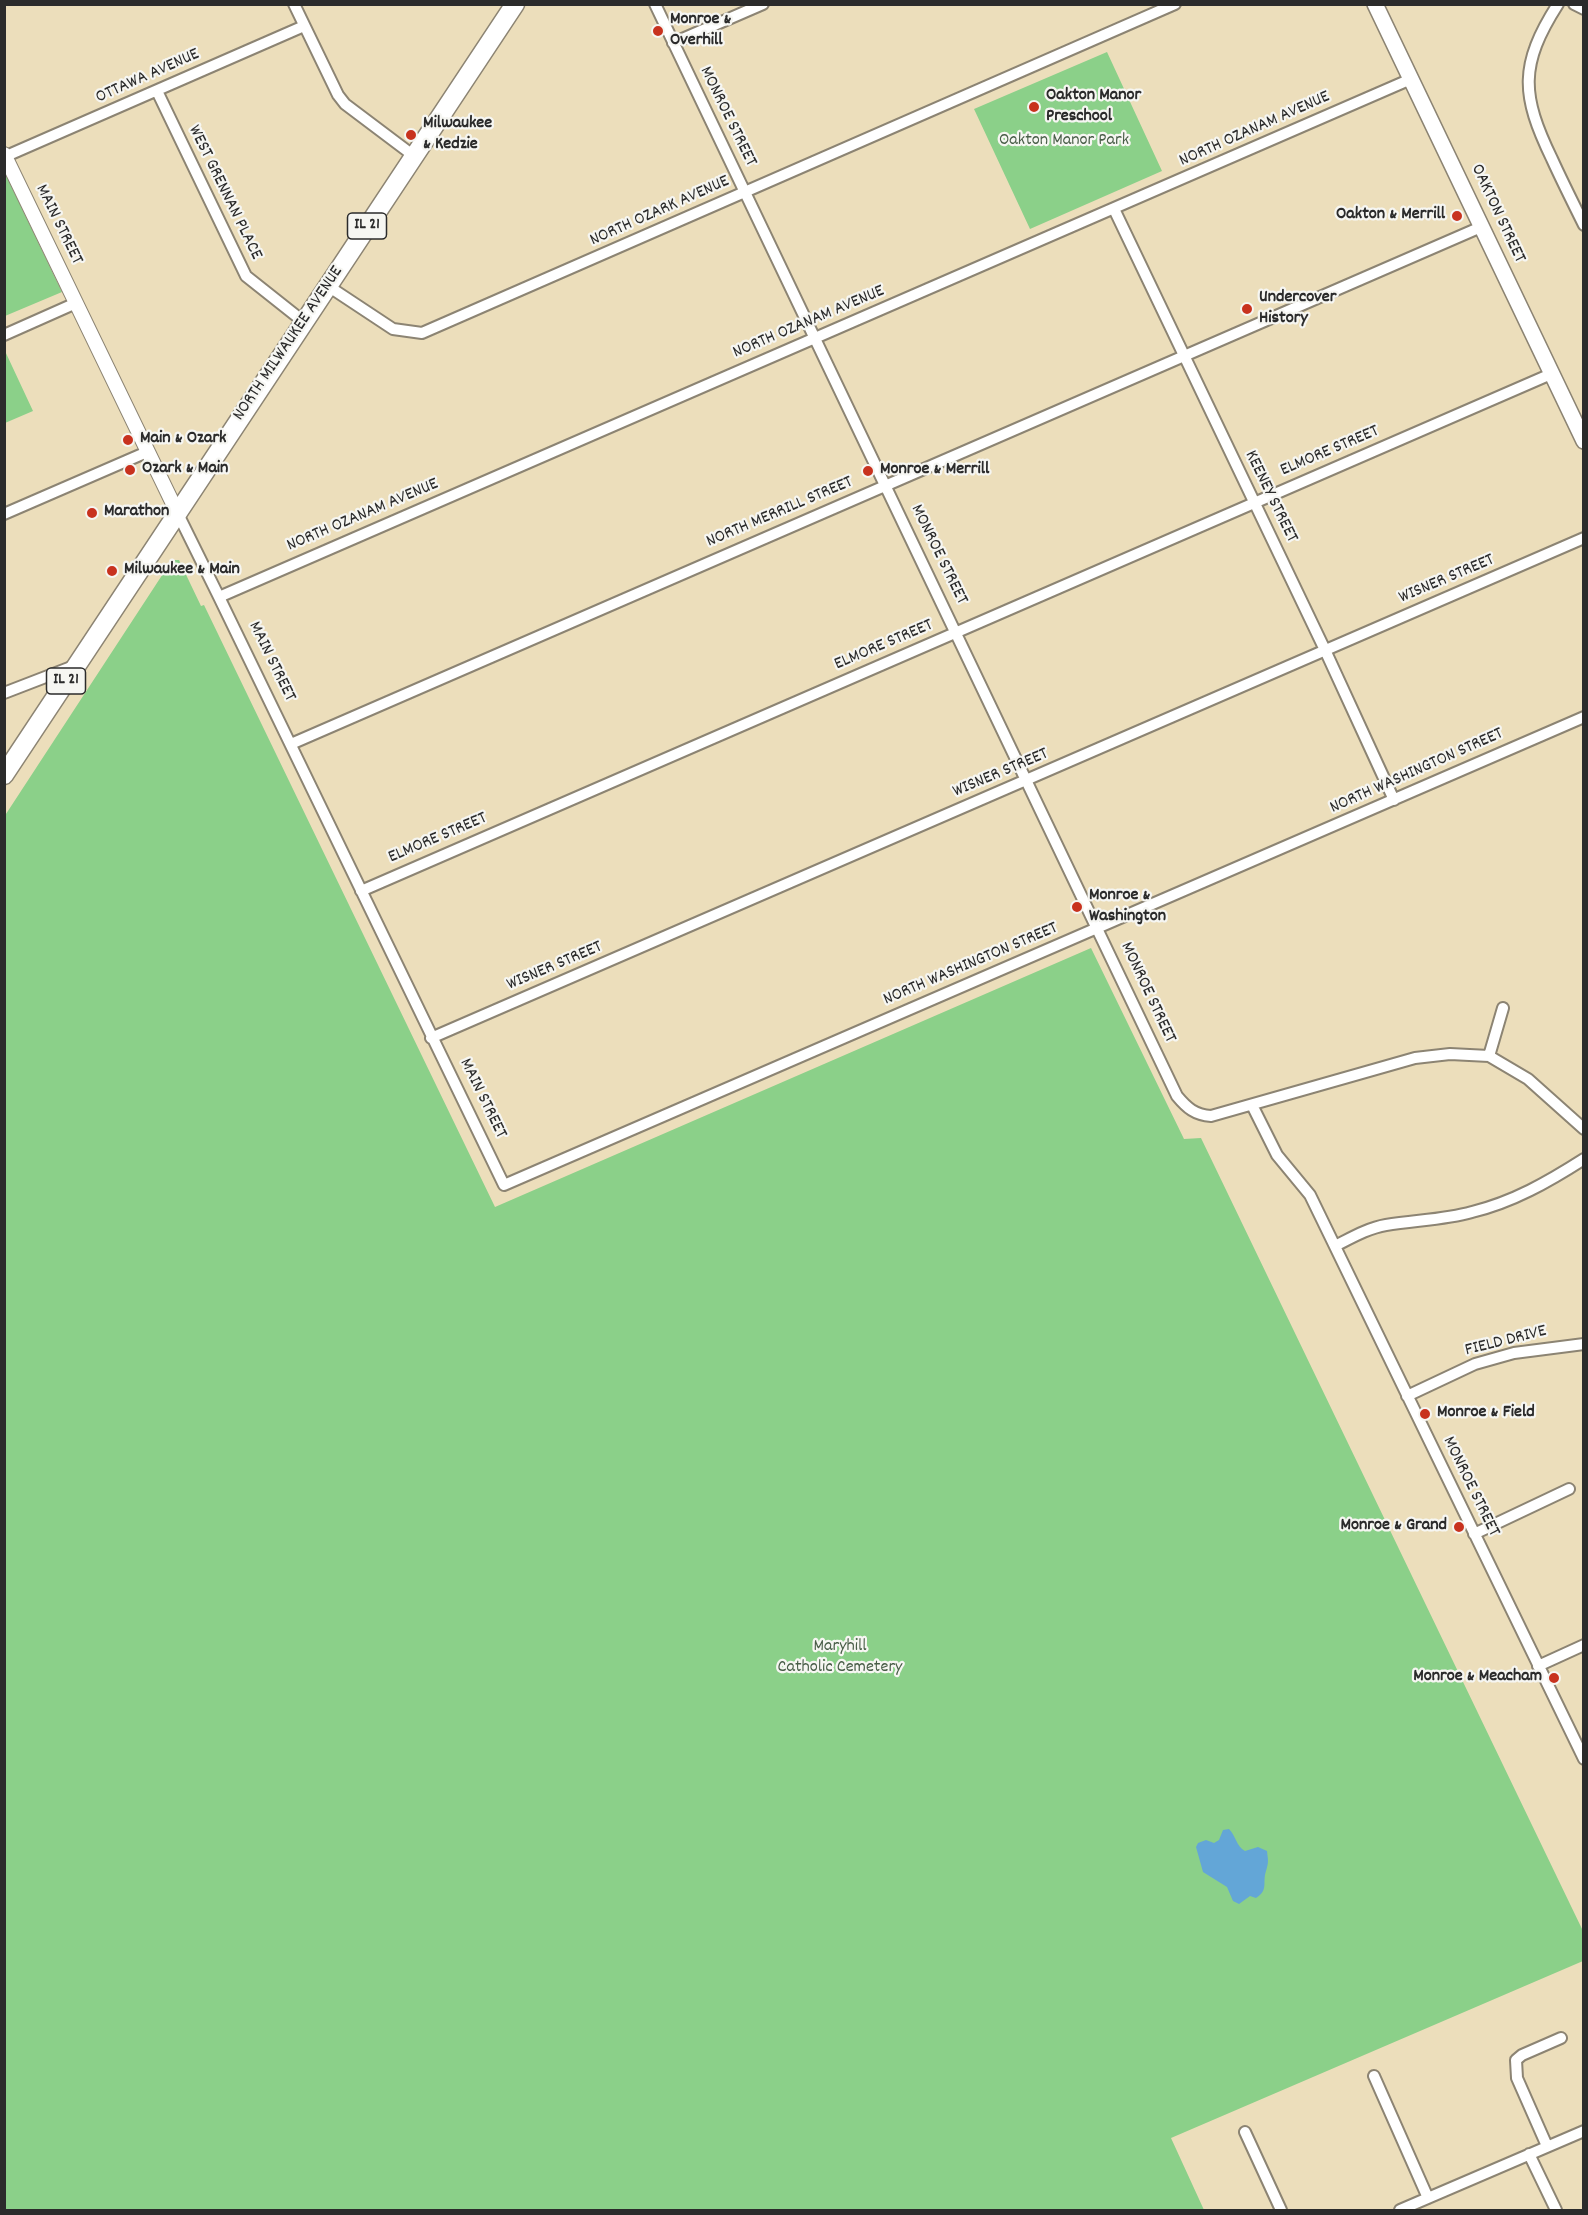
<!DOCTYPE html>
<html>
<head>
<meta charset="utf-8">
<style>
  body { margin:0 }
  #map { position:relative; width:1588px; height:2215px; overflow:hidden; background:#ecdebb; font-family:Dekko,sans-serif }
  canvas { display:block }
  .frame { position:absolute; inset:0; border:6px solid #2b2b2b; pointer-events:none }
</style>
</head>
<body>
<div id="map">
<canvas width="1588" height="2215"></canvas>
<div class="frame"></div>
</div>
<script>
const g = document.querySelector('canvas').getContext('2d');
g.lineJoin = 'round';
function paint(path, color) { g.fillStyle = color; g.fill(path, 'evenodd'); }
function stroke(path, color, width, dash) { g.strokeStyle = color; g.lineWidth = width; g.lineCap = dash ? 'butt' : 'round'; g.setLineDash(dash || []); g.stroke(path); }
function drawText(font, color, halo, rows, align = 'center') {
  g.font = font + ' Dekko,sans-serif'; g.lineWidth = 4.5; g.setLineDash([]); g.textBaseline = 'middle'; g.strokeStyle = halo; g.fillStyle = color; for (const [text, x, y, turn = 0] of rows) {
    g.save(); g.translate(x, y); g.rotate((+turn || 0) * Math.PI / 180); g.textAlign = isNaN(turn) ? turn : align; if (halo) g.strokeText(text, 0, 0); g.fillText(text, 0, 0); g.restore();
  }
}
paint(new Path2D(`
  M 1107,52 L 1162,171 L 1030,229 L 974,109 Z
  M 4,171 L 62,292 L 5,316 L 4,316 Z
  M 5,351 L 33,411 L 5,423 L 4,423 Z
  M 172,560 L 179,560 L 201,606 L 204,605 L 495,1207 L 1091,948 L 1184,1139 L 1201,1138 L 1583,1931 L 1583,1961 L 1171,2138 L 1204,2210 L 5,2210 L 4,817 Z`), '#8bd089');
paint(new Path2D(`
  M 1229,1829 C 1236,1836 1236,1846 1245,1851 L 1258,1847 L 1267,1851 C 1268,1861 1269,1861 1266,1871 C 1262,1883 1269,1890 1256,1898 L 1250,1896 L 1239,1904 L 1233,1901 L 1227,1887 L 1203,1872 L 1196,1847 L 1198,1843 L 1206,1840 L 1214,1843 L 1219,1840 L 1223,1830 Z`), '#63a6d7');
const minor = new Path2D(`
  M 294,4 L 338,95 L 345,104 L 414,156
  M 655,4 L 1177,1096 C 1187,1108 1195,1115 1211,1116 L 1415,1058 L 1450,1054 L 1489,1056 L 1528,1079 L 1584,1129
  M 1558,4 C 1519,65 1521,95 1552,159 C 1562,181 1573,203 1584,225
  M 1574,4 L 1584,9
  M 673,43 L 763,4
  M 157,91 L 246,276 L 304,322
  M 4,157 L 304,26
  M 1114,209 L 1325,650 L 1394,800
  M 328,286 L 393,329 L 422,333 L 1175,4
  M 4,335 L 76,303
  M 4,514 L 147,452
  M 178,514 L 219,597 L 504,1185 L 1584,717
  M 219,597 L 1411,79
  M 4,693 L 74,666
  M 291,744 L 1481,227
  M 361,891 L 1551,374
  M 431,1038 L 1584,538
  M 1489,1056 L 1503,1008
  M 1252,1105 L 1277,1155 L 1310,1195 L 1584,1759
  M 1335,1246 C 1351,1238 1368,1228 1386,1225 C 1415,1220 1444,1220 1472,1212 C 1513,1202 1548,1182 1584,1159
  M 1407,1396 L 1475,1364 L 1514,1353 L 1584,1344
  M 1474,1534 L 1569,1489
  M 1538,1666 L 1584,1645
  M 1374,2076 L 1428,2198
  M 1245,2132 L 1281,2210
  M 1547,2146 L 1517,2078 L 1516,2060 L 1522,2055 L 1561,2038
  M 1529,2154 L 1556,2210
  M 1400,2210 L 1584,2131`);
const tertiary = new Path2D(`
  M 4,154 L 178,514`);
const secondary = new Path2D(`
  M 1375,4 L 1584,441`);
const primary = new Path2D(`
  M 4,775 L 515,4`);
stroke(minor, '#8c8473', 14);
stroke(tertiary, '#8c8473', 16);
stroke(secondary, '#8c8473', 18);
stroke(primary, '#8c8473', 21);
stroke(minor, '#fff', 10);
stroke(tertiary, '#fff', 14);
stroke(secondary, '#fff', 15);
stroke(primary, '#fff', 18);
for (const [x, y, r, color] of [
  [658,31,6,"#c8321e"],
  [1034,107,6,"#c8321e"],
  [411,135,6,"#c8321e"],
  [1457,216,6,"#c8321e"],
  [1247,309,6,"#c8321e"],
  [128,440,6,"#c8321e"],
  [130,470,6,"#c8321e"],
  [868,471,6,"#c8321e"],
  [92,513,6,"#c8321e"],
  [112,571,6,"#c8321e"],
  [1077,907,6,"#c8321e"],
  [1425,1414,6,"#c8321e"],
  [1459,1527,6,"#c8321e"],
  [1554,1678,6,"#c8321e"]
]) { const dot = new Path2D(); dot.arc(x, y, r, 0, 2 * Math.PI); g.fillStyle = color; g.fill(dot); stroke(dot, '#f6f6f2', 2); }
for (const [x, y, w] of [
  [367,226,39],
  [66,681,39]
]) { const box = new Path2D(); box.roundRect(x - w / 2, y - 13, w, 26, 4.5); g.fillStyle = '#f6f6f2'; g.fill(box); stroke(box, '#2b2b2b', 1.5); }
drawText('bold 16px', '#2b2b2b', null, [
  ["IL 21",367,226],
  ["IL 21",66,681]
]);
drawText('bold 18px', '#2b2b2b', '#f6f6f2', [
  ["Monroe &",670,21],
  ["Overhill",670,42],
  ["Oakton Manor",1046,97],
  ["Preschool",1046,118],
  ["Milwaukee",423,125],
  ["& Kedzie",423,146],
  ["Oakton & Merrill",1445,216,"right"],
  ["Undercover",1259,299],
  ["History",1259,320],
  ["Main & Ozark",140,440],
  ["Ozark & Main",142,470],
  ["Monroe & Merrill",880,471],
  ["Marathon",104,513],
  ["Milwaukee & Main",124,571],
  ["Monroe &",1089,897],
  ["Washington",1089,918],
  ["Monroe & Field",1437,1414],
  ["Monroe & Grand",1447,1527,"right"],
  ["Monroe & Meacham",1542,1678,"right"]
], 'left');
drawText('18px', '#2b2b2b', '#f6f6f2', [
  ["OTTAWA AVENUE",148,77,-24],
  ["MONROE STREET",727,117,64],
  ["NORTH OZANAM AVENUE",1255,130,-24],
  ["WEST GRENNAN PLACE",224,193,64],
  ["NORTH OZARK AVENUE",660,212,-24],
  ["OAKTON STREET",1497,214,65],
  ["MAIN STREET",58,225,64],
  ["NORTH OZANAM AVENUE",809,323,-23],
  ["NORTH MILWAUKEE AVENUE",289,344,-56],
  ["ELMORE STREET",1330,452,-23],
  ["KEENEY STREET",1270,497,64],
  ["NORTH MERRILL STREET",780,513,-23],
  ["NORTH OZANAM AVENUE",363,516,-23],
  ["MONROE STREET",938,555,64],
  ["WISNER STREET",1447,580,-23],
  ["ELMORE STREET",884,646,-23],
  ["MAIN STREET",271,662,64],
  ["NORTH WASHINGTON STREET",1417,772,-24],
  ["WISNER STREET",1001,774,-23],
  ["ELMORE STREET",438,839,-23],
  ["NORTH WASHINGTON STREET",971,965,-23],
  ["WISNER STREET",555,967,-23],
  ["MONROE STREET",1147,993,65],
  ["MAIN STREET",482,1099,64],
  ["FIELD DRIVE",1506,1342,-14],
  ["MONROE STREET",1470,1487,64]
]);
drawText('18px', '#485d47', '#f6f6f2', [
  ["Oakton Manor Park",1064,142],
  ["Maryhill",840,1648],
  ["Catholic Cemetery",840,1669]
]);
</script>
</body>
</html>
